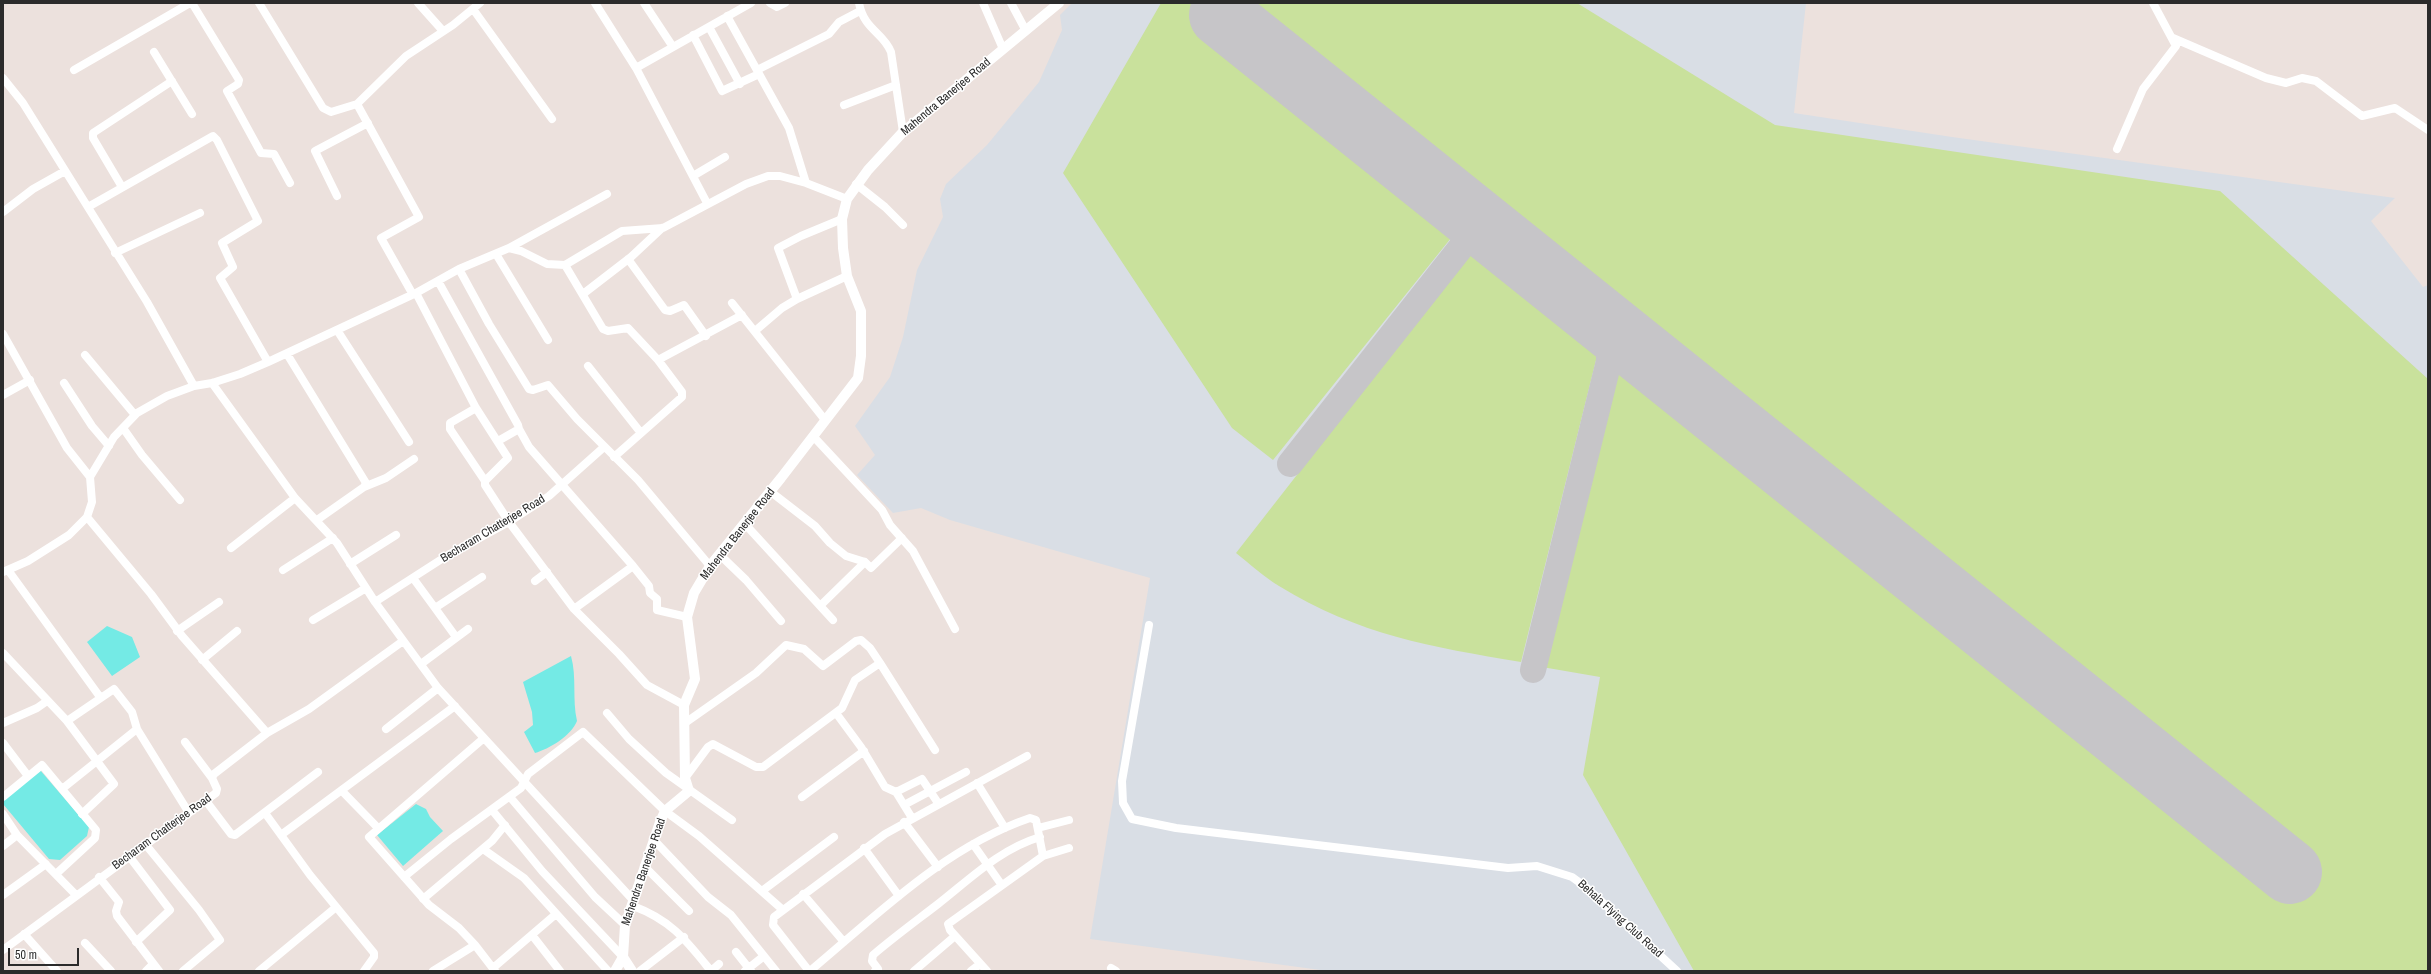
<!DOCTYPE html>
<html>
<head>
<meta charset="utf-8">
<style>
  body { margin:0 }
  #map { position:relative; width:2431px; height:974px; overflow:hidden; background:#ece1dd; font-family:"Archivo Narrow",sans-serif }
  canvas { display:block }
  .frame { position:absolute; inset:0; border:4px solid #2b2b2b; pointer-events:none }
  .scale { position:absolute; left:8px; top:948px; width:71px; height:18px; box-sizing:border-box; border:2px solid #2b2b2b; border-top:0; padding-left:5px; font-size:12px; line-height:14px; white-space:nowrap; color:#2b2b2b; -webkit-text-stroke:3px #fff; paint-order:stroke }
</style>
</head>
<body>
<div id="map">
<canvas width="2431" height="974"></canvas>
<div class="frame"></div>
<div class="scale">50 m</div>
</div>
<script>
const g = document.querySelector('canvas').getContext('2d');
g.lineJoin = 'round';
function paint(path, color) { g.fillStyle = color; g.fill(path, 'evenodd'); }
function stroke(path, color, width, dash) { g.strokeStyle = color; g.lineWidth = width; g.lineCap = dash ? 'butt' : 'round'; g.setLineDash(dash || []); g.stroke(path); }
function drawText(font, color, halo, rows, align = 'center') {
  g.font = font + ' "Archivo Narrow",sans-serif'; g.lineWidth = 3; g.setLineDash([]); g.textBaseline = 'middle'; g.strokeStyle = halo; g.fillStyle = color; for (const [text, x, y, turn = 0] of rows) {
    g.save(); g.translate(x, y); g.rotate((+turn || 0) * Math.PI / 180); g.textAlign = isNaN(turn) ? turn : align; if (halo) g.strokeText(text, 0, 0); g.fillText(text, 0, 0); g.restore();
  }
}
paint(new Path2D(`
  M 1072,3 L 1806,3 L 1794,113 L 1952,137 L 2395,198 L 2371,221 L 2423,287 L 2428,285 L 2428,971 L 1328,971 L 1090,939 L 1150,578 L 950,520 L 921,508 L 893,513 L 857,475 L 875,455 L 855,426 L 890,377 L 903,337 L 917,270 L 943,217 L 940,199 L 946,184 L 987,145 L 1039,82 L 1062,30 L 1060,15 Z`), '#d9dee5');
paint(new Path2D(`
  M 1161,3 L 1228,3 L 1203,34 L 1455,233 L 1273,460 L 1232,428 L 1063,173 Z
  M 1228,3 L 1577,3 L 1775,125 L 2220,191 L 2428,379 L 2428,971 L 1694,971 L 1583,775 L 1600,677 L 1542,667 L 1620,365 L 2277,888 L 2303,856 Z
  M 1474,248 L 1599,348 L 1521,662 C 1431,647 1359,635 1279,586 C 1264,577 1250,564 1236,553 Z`), '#c9e19c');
paint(new Path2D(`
  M 107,626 L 132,637 L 140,657 L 112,676 L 87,642 Z
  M 571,656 C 577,677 572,699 577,721 C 571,736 549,749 535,753 L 524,732 L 533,725 L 532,712 L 523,682 Z
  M 40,770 L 89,827 L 87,836 L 60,860 L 49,859 L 3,804 L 3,799 Z
  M 416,804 L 426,809 L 430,817 L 443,831 L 403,866 L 377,835 Z`), '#74eae5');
stroke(new Path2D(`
  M 1601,318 L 1609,337 L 1609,361
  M 1290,464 L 1481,222
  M 1533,670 L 1609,361 L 1612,357 L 1636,346`), '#c6c5c8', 26);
stroke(new Path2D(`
  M 1221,15 L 2290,872`), '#c6c5c8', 64);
stroke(new Path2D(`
  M 192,3 L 239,80 L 238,84 L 227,91 L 261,153 L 274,154 L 290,183
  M 259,3 L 323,108 L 331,112 L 357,104
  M 418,3 L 443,31
  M 595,3 L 636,68 L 707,203
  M 644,3 L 673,47
  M 770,3 L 777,7 L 785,3
  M 859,3 C 864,30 883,32 891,52 L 903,132
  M 983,3 L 1003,49
  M 1011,3 L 1026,31
  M 473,9 L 552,119
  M 727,16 L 789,128 L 806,183
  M 709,27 L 740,84
  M 693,35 L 722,91 L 759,74
  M 2173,38 L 2266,78 L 2286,83 L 2302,78 L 2316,81 L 2362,116 L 2395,108 L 2428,130
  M 154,52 L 192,114
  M 636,68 L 751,3
  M 74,70 L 190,3
  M 757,70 L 829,34 L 839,22 L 860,11
  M 3,78 L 23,103 L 147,302 L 194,386
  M 844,105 L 896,85
  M 2117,149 L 2143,89 L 2176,46 L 2153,3
  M 693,176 L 725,157
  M 856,184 L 885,207 L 903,225
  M 122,187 L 93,138 L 93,133 L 172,81
  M 337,196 L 315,151 L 368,123
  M 88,207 L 213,136 L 217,140 L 258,221 L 222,243 L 233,267 L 220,278 L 268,362
  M 3,212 L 33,189 L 65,171
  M 509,248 L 607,194
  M 115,253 L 200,213
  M 496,254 L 548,340
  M 628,259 L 665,310 L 670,311 L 684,305 L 706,336
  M 565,265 L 603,329 L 608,331 L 628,328 L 658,360 L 682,392 L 682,397 L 614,457
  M 459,269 L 489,324 L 529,389 L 533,390 L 548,385 L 577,419 L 638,480 L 710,566
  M 438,281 L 518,425 L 519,429 L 498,441
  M 412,293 L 381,238 L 419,217 L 357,104 L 406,56 L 453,25 L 480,3
  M 416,293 L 476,408 L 508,458 L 485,481 L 485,485 L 509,522 L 574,609 L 619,654 L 647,685 L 684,705
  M 583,294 L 631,257 L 662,228
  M 797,299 L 778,248 L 801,236 L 842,219
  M 732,303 L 825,420
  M 337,330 L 409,442
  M 755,331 L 782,308 L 797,299 L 847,276
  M 3,334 L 67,448 L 90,477
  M 287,354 L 366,483 L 364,487 L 317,520
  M 85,355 L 135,415
  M 658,360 L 742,315
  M 588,366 L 641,433
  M 64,383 L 92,426 L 109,446
  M 212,383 L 295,498 L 337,543 L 375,602 L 438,688 L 633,900
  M 3,395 L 30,380
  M 476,408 L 450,423 L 450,429 L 485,481
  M 123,428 L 142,455 L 180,500
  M 519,429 L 529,447 L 633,566 L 574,609
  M 813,436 L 882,510 L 890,525 L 913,551 L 955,629
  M 364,487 L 386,478 L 414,459
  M 771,492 L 815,526 L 830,543 L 846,556 L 865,562 L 871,568 L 902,538
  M 87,517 L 151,594 L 182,636 L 267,733
  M 745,524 L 833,620
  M 231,548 L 295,498
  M 720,555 L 746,580 L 781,621
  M 350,564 L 396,535
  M 633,566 L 649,586 L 650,593 L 657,599 L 657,610 L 687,617
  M 8,570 L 100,697
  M 283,570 L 333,538
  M 3,572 L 28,561 L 69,535 L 87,517 L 92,502 L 90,477 L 114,437 L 137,413 L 167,396 L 194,386 L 212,383 L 240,374 L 268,362 L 416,293 L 459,269 L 509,248 L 521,251 L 547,264 L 565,265 L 622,231 L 663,228 L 746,184 L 768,176 L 780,176 L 806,183 L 847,199
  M 413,578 L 435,608
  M 535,581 L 547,572
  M 375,602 L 448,555 L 509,522 L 549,496 L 604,447
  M 821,605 L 865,562
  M 313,620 L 366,588
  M 1149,625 L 1122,781 L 1123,803 L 1132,819 L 1176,828 L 1508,868 L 1537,866 L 1572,877 L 1587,888 L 1677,971
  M 177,631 L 219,602
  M 456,637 L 435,608 L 482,577
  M 3,653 L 67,721 L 114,689 L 132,712 L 137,729 L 189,813
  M 202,660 L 237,631
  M 880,663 L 935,750
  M 421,664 L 468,629
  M 607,713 L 629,739 L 666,773 L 732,820
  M 836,713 L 861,747 L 885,787 L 896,792 L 912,818
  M 67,721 L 114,784 L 82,814
  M 3,723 L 37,708 L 47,701
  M 685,723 L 756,673 L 786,645 L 804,649 L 823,666 L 856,641 L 861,640 L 870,648 L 880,663 L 855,680 L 842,708 L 763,767 L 756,767 L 713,744 L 708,747 L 685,778
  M 386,729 L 438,688
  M 185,742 L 212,778
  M 3,743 L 28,776
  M 977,783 L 1005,828
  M 62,789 L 137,729
  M 342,791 L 378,828
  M 896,792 L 922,779 L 938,803
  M 3,797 L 42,765 L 96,830 L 95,838 L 56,874
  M 510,797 L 595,897 L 625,925
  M 802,797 L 864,751
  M 206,801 L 231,834 L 235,835 L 318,772
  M 904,805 L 966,772
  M 492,810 L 542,871 L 623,957
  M 265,813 L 310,875 L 374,953 L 374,957 L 364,971
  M 3,814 L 17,835 L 76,895
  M 904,822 L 938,867
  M 1038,828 L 1069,820
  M 281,835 L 455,706
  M 653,839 L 708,897 L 731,915 L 776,971
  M 973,844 L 1001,884
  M 146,845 L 199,910 L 220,940 L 183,971
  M 3,846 L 17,835
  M 864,848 L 899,896
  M 483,849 L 524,878 L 608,971
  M 129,856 L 170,910 L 136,942
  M 644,866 L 689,911
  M 99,877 L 119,902 L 116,911 L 117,916 L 159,971
  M 404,877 L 451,839 L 521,788 L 528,774 L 583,732 L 665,811 L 699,836 L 783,910
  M 762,891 L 834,837
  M 803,894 L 844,942
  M 3,895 L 46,864
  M 423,899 L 492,841 L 505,825
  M 633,906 C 671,920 686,940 711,971
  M 24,934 L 57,971
  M 532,935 L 560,971
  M 85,943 L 111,971
  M 475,945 L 459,928 L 429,905 L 369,837 L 484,738
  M 3,950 L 216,793 L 217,789 L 212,778 L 214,774 L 267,733 L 309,709 L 403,641
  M 736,952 L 751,971
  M 493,968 L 556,914
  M 1111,968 L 1116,971
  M 146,971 L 153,964
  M 259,971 L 335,908
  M 433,971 L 475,945 L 495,971
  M 640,971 L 684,937
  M 711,971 L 719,964
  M 745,971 L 764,956
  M 809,971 L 773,925 L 774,917 L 885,834 L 1027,756
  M 810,971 C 877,915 945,847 1030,818 L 1036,820 L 1043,856
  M 875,971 L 878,969 L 872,961 L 873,955 C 894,937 916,921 938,904 C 970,879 1000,849 1040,837
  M 914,971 L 955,936
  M 971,971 L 980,964
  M 987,971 L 950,930 L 948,924 L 1043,856 L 1069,848`), '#fff', 8);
stroke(new Path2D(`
  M 623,957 L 632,971
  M 615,971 L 623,957 L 625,925 L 660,822 L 665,811 L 689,791 L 685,778 L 684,705 L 695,679 L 687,617 L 694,593 L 710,566 L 781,478 L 858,378 L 861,356 L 861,311 L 847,276 L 843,248 L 842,219 L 847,199 L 868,170 L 903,132 L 1059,3`), '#fff', 10);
drawText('12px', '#2b2b2b', '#fff', [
  ["Mahendra Banerjee Road",946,97,-40],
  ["Becharam Chatterjee Road",493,529,-31],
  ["Mahendra Banerjee Road",738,534,-52],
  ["Becharam Chatterjee Road",162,832,-36],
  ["Mahendra Banerjee Road",644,872,-71],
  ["Behala Flying Club Road",1620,919,42]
]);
</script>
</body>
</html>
